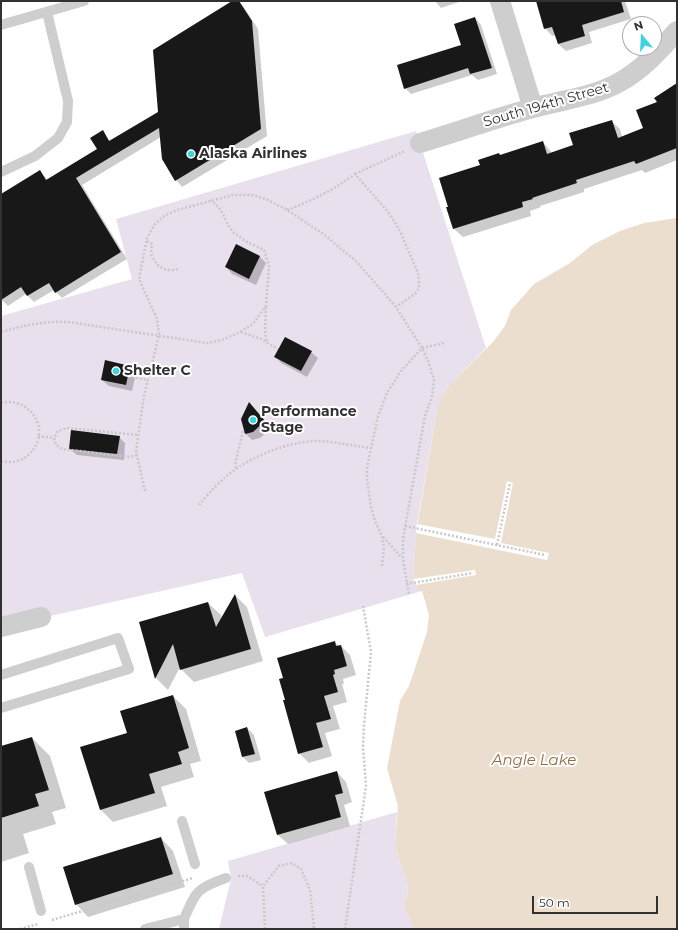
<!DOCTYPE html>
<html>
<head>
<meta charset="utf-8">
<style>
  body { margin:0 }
  #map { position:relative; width:678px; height:930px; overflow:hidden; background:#fff; font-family:Montserrat,sans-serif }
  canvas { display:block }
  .frame { position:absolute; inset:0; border:2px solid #313131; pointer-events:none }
  .north { position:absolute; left:622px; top:16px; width:40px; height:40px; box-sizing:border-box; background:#fff; border:1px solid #adadad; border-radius:50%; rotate:342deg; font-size:11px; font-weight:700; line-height:16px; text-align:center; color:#313131 }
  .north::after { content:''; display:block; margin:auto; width:14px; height:18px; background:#3bd4e1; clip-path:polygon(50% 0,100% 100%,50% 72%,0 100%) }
  .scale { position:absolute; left:532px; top:896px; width:126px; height:18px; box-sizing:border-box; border:2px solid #313131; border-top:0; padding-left:5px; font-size:12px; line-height:14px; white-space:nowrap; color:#313131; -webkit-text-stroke:3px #fff; paint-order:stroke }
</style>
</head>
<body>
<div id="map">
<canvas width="678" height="930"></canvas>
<div class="frame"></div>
<div class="north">N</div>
<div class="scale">50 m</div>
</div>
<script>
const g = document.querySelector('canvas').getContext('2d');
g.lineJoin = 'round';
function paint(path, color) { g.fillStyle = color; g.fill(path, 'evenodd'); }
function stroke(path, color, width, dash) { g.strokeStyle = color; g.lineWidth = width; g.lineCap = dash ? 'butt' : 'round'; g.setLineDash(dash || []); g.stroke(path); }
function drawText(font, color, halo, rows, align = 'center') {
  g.font = font + ' Montserrat,sans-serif'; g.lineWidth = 4; g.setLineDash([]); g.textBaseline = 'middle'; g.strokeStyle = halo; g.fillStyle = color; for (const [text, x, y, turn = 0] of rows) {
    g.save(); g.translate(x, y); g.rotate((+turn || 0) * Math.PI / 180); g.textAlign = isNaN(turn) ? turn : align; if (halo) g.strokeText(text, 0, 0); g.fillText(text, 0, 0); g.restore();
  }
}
paint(new Path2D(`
  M 416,131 L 486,348 L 454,381 L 437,410 L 417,524 L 413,579 L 422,591 L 265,637 L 242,573 L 1,627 L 1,316 L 132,279 L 116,219 Z
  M 397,812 L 395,844 L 398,857 L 407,881 L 408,893 L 404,907 L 414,929 L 219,929 L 231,879 L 228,861 Z`), '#e9e0ee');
paint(new Path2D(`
  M 677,218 L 677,929 L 414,929 L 404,907 L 408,893 L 407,881 L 398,857 L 395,844 L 398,806 L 387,768 L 400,701 L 409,686 L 427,632 L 429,615 L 422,591 L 417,589 L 413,579 L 416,533 L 437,410 L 442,396 L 454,381 L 493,342 L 505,326 L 511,310 L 534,284 L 570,263 L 592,245 L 620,231 L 644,223 Z`), '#ecdece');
paint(new Path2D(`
  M 507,481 L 513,483 L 501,543 L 549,553 L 547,560 L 416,533 L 417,524 L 495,539 Z
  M 475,570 L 476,575 L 416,585 L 413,579 Z`), '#fff');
paint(new Path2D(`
  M 234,1 L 239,1 L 243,6 L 258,29 L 267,136 L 182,187 L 176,180 L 161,137 L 82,185 L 127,259 L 62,298 L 54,290 L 34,302 L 26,294 L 8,306 L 1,299 L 1,195 L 40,172 L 48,180 L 98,149 L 102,131 L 111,142 L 159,112 Z
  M 435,1 L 462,1 L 441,8 Z
  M 537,1 L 625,1 L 631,19 L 589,32 L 592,43 L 566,51 L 558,44 L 556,35 L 552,36 L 545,28 Z
  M 475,18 L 481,25 L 497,74 L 478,80 L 472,75 L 411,94 L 405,88 L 462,45 Z
  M 677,84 L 677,160 L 645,173 L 642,170 L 584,189 L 584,192 L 540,206 L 541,207 L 530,211 L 531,216 L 463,237 L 454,229 L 448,208 L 481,165 L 499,154 L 501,156 L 543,142 L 552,153 L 574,146 L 611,121 L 620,129 L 622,137 L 644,128 L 658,102 Z
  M 236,245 L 260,257 L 266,263 L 256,285 L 232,274 L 226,267 Z
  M 311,352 L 318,358 L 307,377 L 281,363 L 275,356 Z
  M 130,366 L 136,373 L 132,391 L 109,386 L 102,380 Z
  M 255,410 L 271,428 L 260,438 L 252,440 L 246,434 L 242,419 Z
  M 119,437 L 125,443 L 124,460 L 77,455 L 70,449 Z
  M 235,595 L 247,607 L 263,661 L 194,682 L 181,669 L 180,667 L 168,690 L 156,678 L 140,622 L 208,603 L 221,615 L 222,619 Z
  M 334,642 L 339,646 L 341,646 L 350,655 L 356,675 L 343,679 L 344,684 L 342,684 L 347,702 L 333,706 L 340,729 L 325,733 L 332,756 L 309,763 L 299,753 L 286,700 L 284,678 Z
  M 173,696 L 186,709 L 201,761 L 190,764 L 194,777 L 161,787 L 167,806 L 113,822 L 101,810 L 128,733 Z
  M 247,728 L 254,735 L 261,760 L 249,763 L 243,757 Z
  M 32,738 L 50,756 L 66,808 L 52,812 L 56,824 L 23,834 L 29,853 L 1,862 L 1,747 Z
  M 337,772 L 346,782 L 352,802 L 344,805 L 350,826 L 288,844 L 278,835 L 266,793 Z
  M 161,838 L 173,851 L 185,887 L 88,917 L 76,904 Z`), '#0003');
paint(new Path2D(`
  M 232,1 L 239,1 L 252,21 L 261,129 L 175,181 L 162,159 L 159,128 L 76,178 L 121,252 L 55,293 L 49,283 L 27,296 L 21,287 L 1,300 L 1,194 L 40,170 L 46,180 L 97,149 L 90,138 L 103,130 L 109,141 L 158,112 L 153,50 Z
  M 536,1 L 621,1 L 624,12 L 582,25 L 585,36 L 558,44 L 552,27 L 544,29 Z
  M 475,17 L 492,68 L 470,74 L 468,68 L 404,89 L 397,65 L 461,45 L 454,24 Z
  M 677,83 L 677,148 L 636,164 L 634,161 L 576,180 L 577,183 L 532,198 L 533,199 L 522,202 L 523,207 L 453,229 L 446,207 L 448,207 L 439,178 L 480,165 L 478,160 L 499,153 L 500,155 L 543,141 L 547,154 L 573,145 L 569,133 L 612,120 L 618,138 L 643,128 L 636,110 L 657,102 L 654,98 Z
  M 236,244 L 260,256 L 249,279 L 225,267 Z
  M 285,337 L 312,351 L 301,371 L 274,357 Z
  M 105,360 L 130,366 L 126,385 L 101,380 Z
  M 249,402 L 265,421 L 253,432 L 245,434 L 241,419 Z
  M 71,430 L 120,436 L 117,454 L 69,449 Z
  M 235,594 L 251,649 L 180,670 L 173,644 L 155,679 L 139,622 L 208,602 L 216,627 Z
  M 335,641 L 336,646 L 341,645 L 347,666 L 334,670 L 335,674 L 333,675 L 338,692 L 324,696 L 331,719 L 316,723 L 323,747 L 298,754 L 283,700 L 285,700 L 279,679 L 283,678 L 277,658 Z
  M 173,695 L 189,748 L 178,752 L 182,764 L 149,774 L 155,793 L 100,810 L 80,747 L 127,733 L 120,711 Z
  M 247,727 L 255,754 L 242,757 L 235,731 Z
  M 32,737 L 49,790 L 35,794 L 39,806 L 1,818 L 1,746 Z
  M 337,771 L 343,793 L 335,795 L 341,817 L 277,835 L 264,792 Z
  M 161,837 L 173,874 L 75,905 L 63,867 Z`), '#181818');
stroke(new Path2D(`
  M 355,174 L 405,151
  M 287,210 C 311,201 334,190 355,174 L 389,213 L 400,231 L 418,273 L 419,282 L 419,288 L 415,294 L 396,307
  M 147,241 L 152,244 C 152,247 151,250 151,253 C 155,266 165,273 178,269
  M 266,307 L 265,332 L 267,341
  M 1,332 C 26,325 42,321 68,322 L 207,343 L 222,340 L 240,332 L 253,324 L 266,306 L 269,266 L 264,250 L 245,241 L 233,232 L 228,225 L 221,210 L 211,200
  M 241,332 L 261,339 L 278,349
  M 128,376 L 148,380
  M 1,403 C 19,398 39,412 39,432 C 39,452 20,466 1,461
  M 38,436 L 54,438
  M 137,455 L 129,457 L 62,449 L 56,445 L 54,438 L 58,431 L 67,428 L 138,435
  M 236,468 L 235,464 L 243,431
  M 145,491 L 136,452 L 144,396 L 159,335 L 157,319 L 139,279 L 147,238 L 155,224 L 164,216 L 177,210 L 233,195 L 254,195 L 268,200 L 287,210 L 322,233 L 356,261 L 396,307 L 422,348 L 428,361 L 434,380 L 432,396 L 425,416 L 403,539 L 403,559 L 409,595
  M 199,505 C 210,492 222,478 236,469 C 258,454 289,442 316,441 C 334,441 353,446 371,448
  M 405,526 L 545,555
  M 383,537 L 402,558
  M 497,545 L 510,483
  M 382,566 L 384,548 L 382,536 L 375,521 L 371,507 L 367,480 L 367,467 L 378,416 L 387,393 L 401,371 L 422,348 L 444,343
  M 406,584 L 473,573
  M 238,876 L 247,876 L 263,886
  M 52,920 L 193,878
  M 20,929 L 38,924
  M 265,929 L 263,886 L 279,866 L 292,863 L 301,869 L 310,890 L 314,929
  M 345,929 L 366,786 L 363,747 L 364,725 L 371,652 L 363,606`), '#c8c8c8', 2.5, [2, 2]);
stroke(new Path2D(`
  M 1,25 L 84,1
  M 1,172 L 35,156 L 58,138 L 67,122 L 68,101 L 47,12
  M 1,675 L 118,638 L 129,669 L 1,708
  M 182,821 L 195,864
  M 29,867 L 41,911
  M 184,919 C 196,891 197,888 226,878
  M 145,929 L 184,919 L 184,929`), '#cecece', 10);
stroke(new Path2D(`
  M 500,1 L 533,108
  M 420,143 C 458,132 495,118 533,108 C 562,100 592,97 618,83 C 641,71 660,50 677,31
  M 1,627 L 41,617`), '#cecece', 20);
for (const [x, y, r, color] of [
  [191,154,4,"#3bd4e1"],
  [116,371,4,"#3bd4e1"],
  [253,420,4,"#3bd4e1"]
]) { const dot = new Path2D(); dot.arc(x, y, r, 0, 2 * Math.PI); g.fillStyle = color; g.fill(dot); stroke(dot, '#fff', 1.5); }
drawText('14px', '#313131', '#fff', [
  ["South 194th Street",546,105,-16]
]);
drawText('bold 14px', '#313131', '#fff', [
  ["Alaska Airlines",199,154],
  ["Shelter C",124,371],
  ["Performance",261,412],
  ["Stage",261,428]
], 'left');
drawText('italic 15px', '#926d41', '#fff', [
  ["Angle Lake",534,761]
]);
</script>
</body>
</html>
